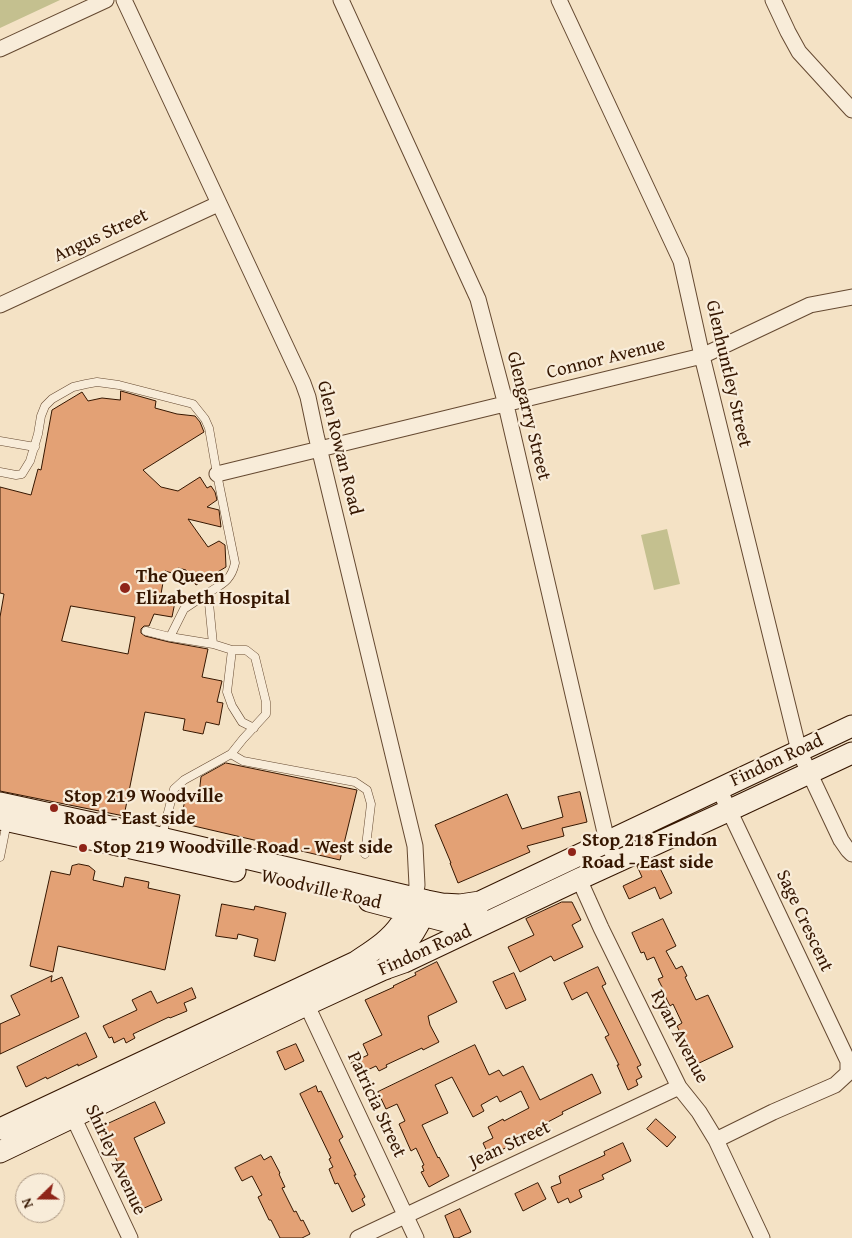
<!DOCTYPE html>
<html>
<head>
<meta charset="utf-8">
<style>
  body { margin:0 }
  #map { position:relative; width:852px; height:1238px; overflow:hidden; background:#f4e2c5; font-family:"Gentium Book Plus",serif }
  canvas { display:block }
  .north { position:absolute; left:15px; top:1173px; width:50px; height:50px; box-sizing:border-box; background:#f8ecd9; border:1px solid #aa9682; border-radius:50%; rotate:248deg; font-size:14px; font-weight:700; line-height:20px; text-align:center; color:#351600 }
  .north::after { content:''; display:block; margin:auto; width:18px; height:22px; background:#8f2418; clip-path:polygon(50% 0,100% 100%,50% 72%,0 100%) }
</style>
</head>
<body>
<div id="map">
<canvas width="852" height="1238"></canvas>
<div class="north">N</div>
</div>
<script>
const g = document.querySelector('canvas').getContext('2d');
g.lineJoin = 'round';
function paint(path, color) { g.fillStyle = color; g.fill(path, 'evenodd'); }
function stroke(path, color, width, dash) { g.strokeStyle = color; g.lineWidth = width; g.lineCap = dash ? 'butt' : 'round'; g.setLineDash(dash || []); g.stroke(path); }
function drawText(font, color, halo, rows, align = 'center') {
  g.font = font + ' "Gentium Book Plus",serif'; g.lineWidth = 4.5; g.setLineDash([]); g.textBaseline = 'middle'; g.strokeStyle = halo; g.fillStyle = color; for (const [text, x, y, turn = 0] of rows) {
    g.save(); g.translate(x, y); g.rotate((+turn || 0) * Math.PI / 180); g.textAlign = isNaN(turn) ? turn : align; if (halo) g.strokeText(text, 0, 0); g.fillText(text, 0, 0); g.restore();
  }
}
paint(new Path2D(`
  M 0,0 L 60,0 L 0,28 Z
  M 667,529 L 680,584 L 654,590 L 641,535 Z`), '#c4c08f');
const building = new Path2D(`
  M 121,391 L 156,401 L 155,408 L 177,414 L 195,416 L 200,422 L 204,432 L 143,470 L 161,487 L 178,491 L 200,477 L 207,488 L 211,486 L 215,492 L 217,500 L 207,507 L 219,510 L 221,527 L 188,519 L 208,547 L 219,541 L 225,545 L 226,567 L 196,585 L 186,570 L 178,568 L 172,573 L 165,571 L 161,594 L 176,597 L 172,617 L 154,614 L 149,626 L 144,626 L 141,629 L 141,633 L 145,636 L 169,642 L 208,649 L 202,677 L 222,681 L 217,702 L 223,703 L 219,725 L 206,722 L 203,734 L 183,730 L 185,719 L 145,712 L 124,816 L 0,791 L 0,617 L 4,594 L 0,593 L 0,487 L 31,495 L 38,469 L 41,470 L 52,410 L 82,392 L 88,401 L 102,398 L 120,400 ZM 71,606 L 135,617 L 128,654 L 62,641 Z
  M 226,763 L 357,790 L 340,860 L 181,823 L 186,792 L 199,794 L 201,777 Z
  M 580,792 L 587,822 L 562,828 L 564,836 L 527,846 L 530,852 L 458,883 L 450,863 L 451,863 L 435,825 L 507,794 L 522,829 L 563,817 L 558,797 Z
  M 655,858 L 672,893 L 660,899 L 655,887 L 629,899 L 623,886 L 642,877 L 637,866 Z
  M 79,864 L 89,866 L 95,871 L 93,880 L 123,887 L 125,877 L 149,882 L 148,888 L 180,895 L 165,970 L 58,946 L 53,972 L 30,966 L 51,871 L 70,875 L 72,866 Z
  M 562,902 L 572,902 L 581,920 L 572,925 L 583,947 L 554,961 L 551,956 L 520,972 L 508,947 L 534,935 L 526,919 Z
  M 222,904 L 254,910 L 255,906 L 286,913 L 275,961 L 254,956 L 258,939 L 238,934 L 237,939 L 216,936 Z
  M 663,919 L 676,946 L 666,951 L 676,969 L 682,966 L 687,976 L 685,977 L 696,1000 L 708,995 L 733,1047 L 695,1065 L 677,1026 L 682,1023 L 673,1004 L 670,1006 L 662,990 L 663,989 L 658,979 L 663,977 L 654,957 L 647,960 L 644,952 L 641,953 L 632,933 Z
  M 437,962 L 457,1002 L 428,1016 L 430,1025 L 439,1042 L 423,1050 L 422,1048 L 386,1065 L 387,1067 L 379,1071 L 376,1066 L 357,1075 L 351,1063 L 368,1055 L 363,1044 L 382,1035 L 365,1000 L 394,987 L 393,986 L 416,975 L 415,973 Z
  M 598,967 L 606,984 L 602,986 L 641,1065 L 637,1067 L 642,1077 L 636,1080 L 638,1085 L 628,1090 L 617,1065 L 619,1065 L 605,1037 L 609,1035 L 587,992 L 572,1000 L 564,983 Z
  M 514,973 L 526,1000 L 506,1009 L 493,982 Z
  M 52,976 L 51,982 L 62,977 L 79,1017 L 0,1054 L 0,1024 L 20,1015 L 11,996 Z
  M 192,988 L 196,998 L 184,1003 L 187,1011 L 170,1018 L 169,1017 L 133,1034 L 135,1038 L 126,1043 L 124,1038 L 114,1043 L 112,1037 L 109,1038 L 103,1026 L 137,1010 L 132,1000 L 151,991 L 157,1003 Z
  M 86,1033 L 97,1057 L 78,1066 L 78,1064 L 47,1079 L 46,1077 L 26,1087 L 17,1067 Z
  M 296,1044 L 304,1061 L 285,1070 L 277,1052 Z
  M 475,1045 L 489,1075 L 499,1070 L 503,1076 L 523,1066 L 540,1100 L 592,1074 L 601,1093 L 562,1112 L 563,1114 L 546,1123 L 548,1127 L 489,1156 L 483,1143 L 493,1138 L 488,1127 L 503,1119 L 504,1121 L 529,1108 L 521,1091 L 500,1102 L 497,1096 L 481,1105 L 484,1111 L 473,1117 L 452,1077 L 435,1085 L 448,1113 L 422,1125 L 438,1158 L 439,1157 L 449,1176 L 429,1187 L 421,1172 L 424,1171 L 422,1166 L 424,1165 L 416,1148 L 411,1151 L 399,1124 L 405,1121 L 397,1104 L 386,1109 L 378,1092 Z
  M 316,1086 L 318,1092 L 321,1091 L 343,1137 L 339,1140 L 356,1175 L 354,1175 L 365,1197 L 362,1199 L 365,1205 L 352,1212 L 338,1183 L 335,1184 L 329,1169 L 333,1167 L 329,1159 L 331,1158 L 300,1094 Z
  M 155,1102 L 165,1123 L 134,1138 L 162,1200 L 140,1210 L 111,1148 L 107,1150 L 97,1129 Z
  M 656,1119 L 676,1137 L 667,1147 L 647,1129 Z
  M 623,1143 L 631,1161 L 602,1175 L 604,1179 L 579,1190 L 582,1197 L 570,1203 L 568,1198 L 558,1203 L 551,1187 L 561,1183 L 559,1176 L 605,1155 L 604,1152 Z
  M 261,1155 L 264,1160 L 271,1156 L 280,1173 L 279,1174 L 285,1187 L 282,1188 L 294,1212 L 296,1211 L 301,1221 L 303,1220 L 310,1234 L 302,1238 L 280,1238 L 271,1220 L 269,1220 L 258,1197 L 262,1195 L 252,1176 L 242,1181 L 235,1168 Z
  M 538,1183 L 546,1199 L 523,1211 L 515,1194 Z
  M 460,1209 L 471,1232 L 458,1238 L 454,1238 L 445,1216 Z`);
paint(building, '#e3a175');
stroke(building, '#351600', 1);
const service = new Path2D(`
  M 0,441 L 35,447
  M 0,472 L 16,475 L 22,474 L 30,461 L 38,434 L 41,416 L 45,406 L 52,399 L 73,387 L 86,384 L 97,382 L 119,385 L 193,404 L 205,419 L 209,428 L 217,474 L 235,563 C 231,581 222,584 208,593
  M 146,631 L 170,637 L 213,644 L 232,650 L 246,650 L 255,657 L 266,702 L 266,714 L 243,739 L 231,754 L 184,780 L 174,789 L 162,836
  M 170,637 L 184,609 L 208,593 L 213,644
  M 232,650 L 227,692 L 232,706 L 242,722 L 254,728
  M 231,754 L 243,761 L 355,782 L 367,790 L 371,804 L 365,854
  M 0,857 L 7,822`);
const minor = new Path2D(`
  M 124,0 L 303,383 L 308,397 L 316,435 L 415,846 L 417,885 L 415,897
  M 341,0 L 478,299 L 506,405 L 607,841 L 616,861
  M 559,0 L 681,261 L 702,356 L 799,751 L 841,840 L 848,850 L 852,854
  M 773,0 L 788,32 L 799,52 L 852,110
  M 0,49 L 106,0
  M 0,305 L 218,204
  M 217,474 L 702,356 L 810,305 L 852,297
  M 579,879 L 601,928 L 679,1087 L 699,1112 L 716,1140 L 762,1238
  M 303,997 L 416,1238
  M 69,1108 L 130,1238
  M 716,1140 L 773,1112 L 835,1085 L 848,1073 L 848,1061 L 719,789
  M 358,1238 L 679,1087`);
const secondary = new Path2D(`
  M 0,803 L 161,838 L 427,901 L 442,904 L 460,905 L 480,902 L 852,726
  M 0,819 L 235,871
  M 369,901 L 449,922 L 464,922 L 483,920
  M 385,969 C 402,947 419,932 427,903
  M 0,1129 L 356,962 C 372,951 389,941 400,925 C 406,917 409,908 413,900
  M 0,1152 L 306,1005 L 384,969 L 404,962 L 579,879 L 730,810 L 852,753`);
stroke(service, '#654931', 9);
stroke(minor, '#654931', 17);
stroke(secondary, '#351600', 23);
stroke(service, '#f8ecd9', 8);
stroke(minor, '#f8ecd9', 15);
stroke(secondary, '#f8ecd9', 21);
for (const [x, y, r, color] of [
  [125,588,6,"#8f2418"],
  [54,808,5,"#8f2418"],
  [83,848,5,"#8f2418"],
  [572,852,5,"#8f2418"]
]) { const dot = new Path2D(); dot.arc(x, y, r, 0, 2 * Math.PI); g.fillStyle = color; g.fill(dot); stroke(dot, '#f8ecd9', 2); }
drawText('19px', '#351600', '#f8ecd9', [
  ["Angus Street",101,236,-25],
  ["Connor Avenue",606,359,-14],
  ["Glenhuntley Street",728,374,77],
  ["Glengarry Street",528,416,76],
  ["Glen Rowan Road",339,448,76],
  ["Findon Road",777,761,-25],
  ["Woodville Road",321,890,13],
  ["Sage Crescent",804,921,65],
  ["Findon Road",425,951,-24],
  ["Ryan Avenue",679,1037,62],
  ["Patricia Street",376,1105,65],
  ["Jean Street",510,1145,-25],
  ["Shirley Avenue",115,1160,65]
]);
drawText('bold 19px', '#351600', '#f8ecd9', [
  ["The Queen",136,577],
  ["Elizabeth Hospital",136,599],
  ["Stop 219 Woodville",64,797],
  ["Road - East side",64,819],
  ["Stop 218 Findon",582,841],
  ["Road - East side",582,863],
  ["Stop 219 Woodville Road - West side",93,848]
], 'left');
</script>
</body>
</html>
